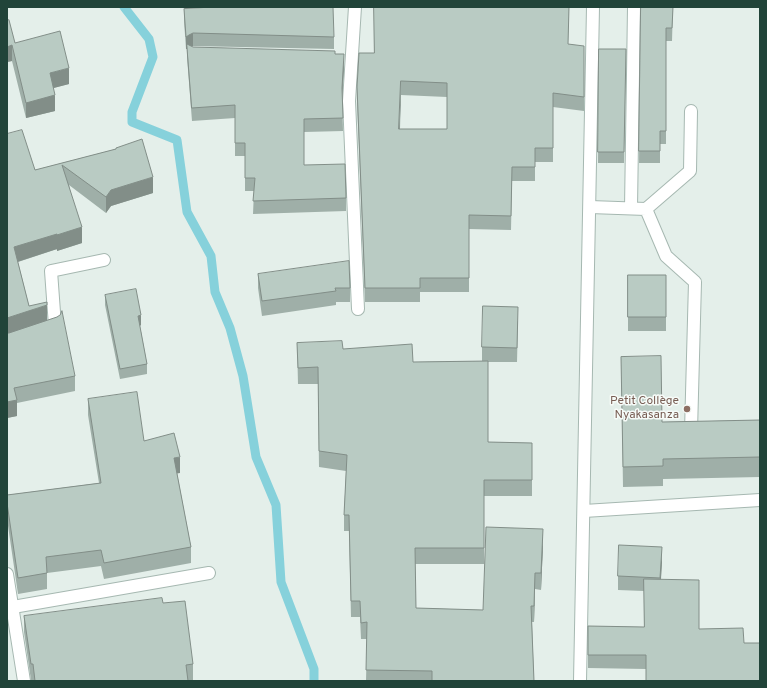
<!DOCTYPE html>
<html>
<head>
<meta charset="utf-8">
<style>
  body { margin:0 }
  #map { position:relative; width:767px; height:688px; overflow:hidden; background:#e4efea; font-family:Overpass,sans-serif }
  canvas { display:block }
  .frame { position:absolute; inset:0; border:8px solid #214439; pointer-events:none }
</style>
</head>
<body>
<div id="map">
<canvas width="767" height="688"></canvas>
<div class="frame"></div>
</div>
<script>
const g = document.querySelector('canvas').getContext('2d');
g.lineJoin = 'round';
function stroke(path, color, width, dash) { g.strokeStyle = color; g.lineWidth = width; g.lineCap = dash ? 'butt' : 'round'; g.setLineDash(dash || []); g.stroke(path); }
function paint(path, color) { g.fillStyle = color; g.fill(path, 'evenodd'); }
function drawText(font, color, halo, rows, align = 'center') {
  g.font = font + ' Overpass,sans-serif'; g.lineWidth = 3; g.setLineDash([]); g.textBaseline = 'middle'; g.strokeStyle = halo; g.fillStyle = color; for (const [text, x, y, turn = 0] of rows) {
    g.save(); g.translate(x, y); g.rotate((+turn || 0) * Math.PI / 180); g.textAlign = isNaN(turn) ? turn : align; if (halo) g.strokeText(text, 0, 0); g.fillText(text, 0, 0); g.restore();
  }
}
stroke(new Path2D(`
  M 124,7 L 149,39 L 153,57 L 132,112 L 132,122 L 177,140 L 187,212 L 211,256 L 215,292 L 230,328 L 243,376 L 256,457 L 276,505 L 281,582 L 314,669 L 314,681`), '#86d1db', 9);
const service = new Path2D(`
  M 590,207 L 646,209 L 690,171 L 691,111
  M 631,208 L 634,7
  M 646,209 L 666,256 L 695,282 L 691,431 L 697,431
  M 46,329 L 55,326 L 51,271 L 104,260
  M 584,511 L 760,500
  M 13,607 L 209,573`);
const minor = new Path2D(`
  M 355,7 L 349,101 L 358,309
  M 580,681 L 593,7`);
const tertiary = new Path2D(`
  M 7,574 L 24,681`);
stroke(service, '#a6b8b1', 14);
stroke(minor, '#a6b8b1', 14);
stroke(tertiary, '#a6b8b1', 14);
stroke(service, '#fff', 12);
stroke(minor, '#fff', 12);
stroke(tertiary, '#fff', 12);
paint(new Path2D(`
  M 569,7 L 568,44 L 584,60 L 584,111 L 553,107 L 553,162 L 535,162 L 535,181 L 512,181 L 511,230 L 469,229 L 469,292 L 420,292 L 420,302 L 365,302 L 357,101 L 357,87 L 374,53 ZM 401,95 L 447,97 L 447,129 L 400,129 Z
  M 641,7 L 673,7 L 672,41 L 666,41 L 666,144 L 660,144 L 660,163 L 639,163 Z
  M 184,9 L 334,37 L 334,49 L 193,46 L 191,46 L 193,47 L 335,54 L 344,67 L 342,95 L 343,131 L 304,132 L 304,165 L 346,198 L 346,211 L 253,214 L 254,191 L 245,191 L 245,156 L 235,156 L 235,118 L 192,121 L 187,57 L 187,49 L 186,49 L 184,21 Z
  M 7,21 L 15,43 L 69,84 L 53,88 L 55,111 L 26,118 L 12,61 L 7,62 Z
  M 599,49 L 626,49 L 624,163 L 598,163 Z
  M 7,134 L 35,170 L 116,149 L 116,148 L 153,193 L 111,206 L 106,213 L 69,185 L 82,243 L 57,251 L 57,249 L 18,262 L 29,306 L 47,321 L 75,376 L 75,391 L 17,403 L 17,416 L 7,418 Z
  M 258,274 L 350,288 L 350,302 L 336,302 L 336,305 L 262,316 L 258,288 Z
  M 628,275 L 666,275 L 666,331 L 628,331 Z
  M 105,295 L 141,325 L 140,326 L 147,364 L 147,374 L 120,379 L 105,305 Z
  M 518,321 L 517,362 L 488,362 L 488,442 L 532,443 L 532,496 L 484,496 L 484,564 L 415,564 L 416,608 L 483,610 L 543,545 L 541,590 L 535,589 L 534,622 L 532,622 L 534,681 L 366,681 L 367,639 L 361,639 L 360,617 L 351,617 L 349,531 L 344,531 L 344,515 L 346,471 L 319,467 L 318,384 L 298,384 L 297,343 L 343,349 L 413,362 L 482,361 L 482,347 Z
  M 621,357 L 662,422 L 760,420 L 760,477 L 663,479 L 663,486 L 623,487 Z
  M 88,399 L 144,441 L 180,473 L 177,473 L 191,547 L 191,563 L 104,579 L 101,566 L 47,573 L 47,589 L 18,594 L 7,519 L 7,495 L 99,483 L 88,415 Z
  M 662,561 L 661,580 L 699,629 L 744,643 L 646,669 L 588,668 L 588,626 L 644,627 L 644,591 L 618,590 L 618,576 Z
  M 163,603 L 193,664 L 193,680 L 188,681 L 33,681 L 33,680 L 31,680 L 24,632 L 24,616 Z`), '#9fafa8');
paint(new Path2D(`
  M 193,33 L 193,46 L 189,47 L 187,44 L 187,49 L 186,49 L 186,37 L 189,35 Z
  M 12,45 L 12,61 L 7,62 L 7,47 Z
  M 344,54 L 344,67 L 342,101 L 342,88 Z
  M 69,68 L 69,84 L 50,89 L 50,73 Z
  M 401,81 L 401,95 L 399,143 L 399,129 Z
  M 55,95 L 55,111 L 26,118 L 26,103 Z
  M 153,177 L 153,193 L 111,206 L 106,213 L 106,197 L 111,190 Z
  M 82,227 L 82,243 L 57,251 L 57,235 Z
  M 57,234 L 57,249 L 14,263 L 14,247 Z
  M 47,305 L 47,321 L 7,334 L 7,318 Z
  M 141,315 L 141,325 L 138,326 L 138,316 Z
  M 17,400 L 17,416 L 7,418 L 7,402 Z
  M 180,457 L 180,473 L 174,474 L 174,458 Z
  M 543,529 L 543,545 L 541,590 L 541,573 Z
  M 662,547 L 662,561 L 660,592 L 660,578 Z
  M 535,573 L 535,589 L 534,622 L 534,606 Z`), '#828e88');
const building = new Path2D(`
  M 213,7 L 333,7 L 334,37 L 193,33 L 189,35 L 186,37 L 184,9 Z
  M 374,7 L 569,7 L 568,44 L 584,46 L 584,97 L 553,93 L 553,148 L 535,148 L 535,167 L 512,167 L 511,216 L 469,215 L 469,278 L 420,278 L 420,288 L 365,288 L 357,87 L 359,53 L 374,53 ZM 401,81 L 447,83 L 447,129 L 399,129 Z
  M 641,7 L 673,7 L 672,28 L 666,28 L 666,131 L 660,131 L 660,151 L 639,151 Z
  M 9,20 L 15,43 L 60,31 L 69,68 L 50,73 L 55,95 L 26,103 L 12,45 L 7,47 L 7,21 Z
  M 187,44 L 193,47 L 335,51 L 335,54 L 344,54 L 342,88 L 343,118 L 304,119 L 304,165 L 345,164 L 346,198 L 253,201 L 255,178 L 245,178 L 245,143 L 235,143 L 235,105 L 192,108 Z
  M 599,49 L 626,49 L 624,152 L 598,152 Z
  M 22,130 L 35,170 L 116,149 L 116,148 L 142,139 L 153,177 L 111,190 L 106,197 L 62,165 L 82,227 L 57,235 L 57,234 L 14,247 L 29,306 L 47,302 L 47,305 L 7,318 L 7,134 Z
  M 349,261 L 350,288 L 335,288 L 336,291 L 262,301 L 258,274 Z
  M 628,275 L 666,275 L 666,317 L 628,317 Z
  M 136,289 L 141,315 L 138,316 L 147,364 L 120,369 L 105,295 Z
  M 483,306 L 518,307 L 517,348 L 482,347 Z
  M 62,311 L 75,376 L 14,388 L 17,400 L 7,402 L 7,333 L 9,333 L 57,317 L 60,315 Z
  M 342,341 L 343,349 L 412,344 L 413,362 L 488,361 L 488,442 L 532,443 L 532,480 L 484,480 L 484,548 L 415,548 L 416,608 L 483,610 L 486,527 L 543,529 L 541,573 L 535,573 L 534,606 L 531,606 L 534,681 L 432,681 L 432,671 L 366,670 L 367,622 L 361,623 L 360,601 L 351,601 L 349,515 L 344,515 L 347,455 L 319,451 L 318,367 L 298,368 L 297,343 Z
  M 661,356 L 662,422 L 760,420 L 760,457 L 663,459 L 663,466 L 623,467 L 621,357 Z
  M 137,392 L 144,441 L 174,433 L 180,457 L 174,458 L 191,547 L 104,563 L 101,550 L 46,557 L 47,573 L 18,578 L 7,503 L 7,495 L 101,483 L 88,399 Z
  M 619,545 L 662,547 L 660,578 L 618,576 Z
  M 644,579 L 699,580 L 699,629 L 743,628 L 744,643 L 760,643 L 760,681 L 646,681 L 646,655 L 588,655 L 588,626 L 644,627 Z
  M 162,598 L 163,603 L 185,601 L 193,664 L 186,665 L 188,681 L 35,681 L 33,664 L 31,664 L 24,616 Z`);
paint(building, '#b9cbc3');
stroke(building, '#828e88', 1);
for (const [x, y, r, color] of [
  [687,409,4,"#8d6e63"]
]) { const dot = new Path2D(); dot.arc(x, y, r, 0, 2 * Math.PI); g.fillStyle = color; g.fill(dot); stroke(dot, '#f6fbf8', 1.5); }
drawText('12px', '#785e54', '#f6fbf8', [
  ["Petit Collège",679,402],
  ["Nyakasanza",679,416]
], 'right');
</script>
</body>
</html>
